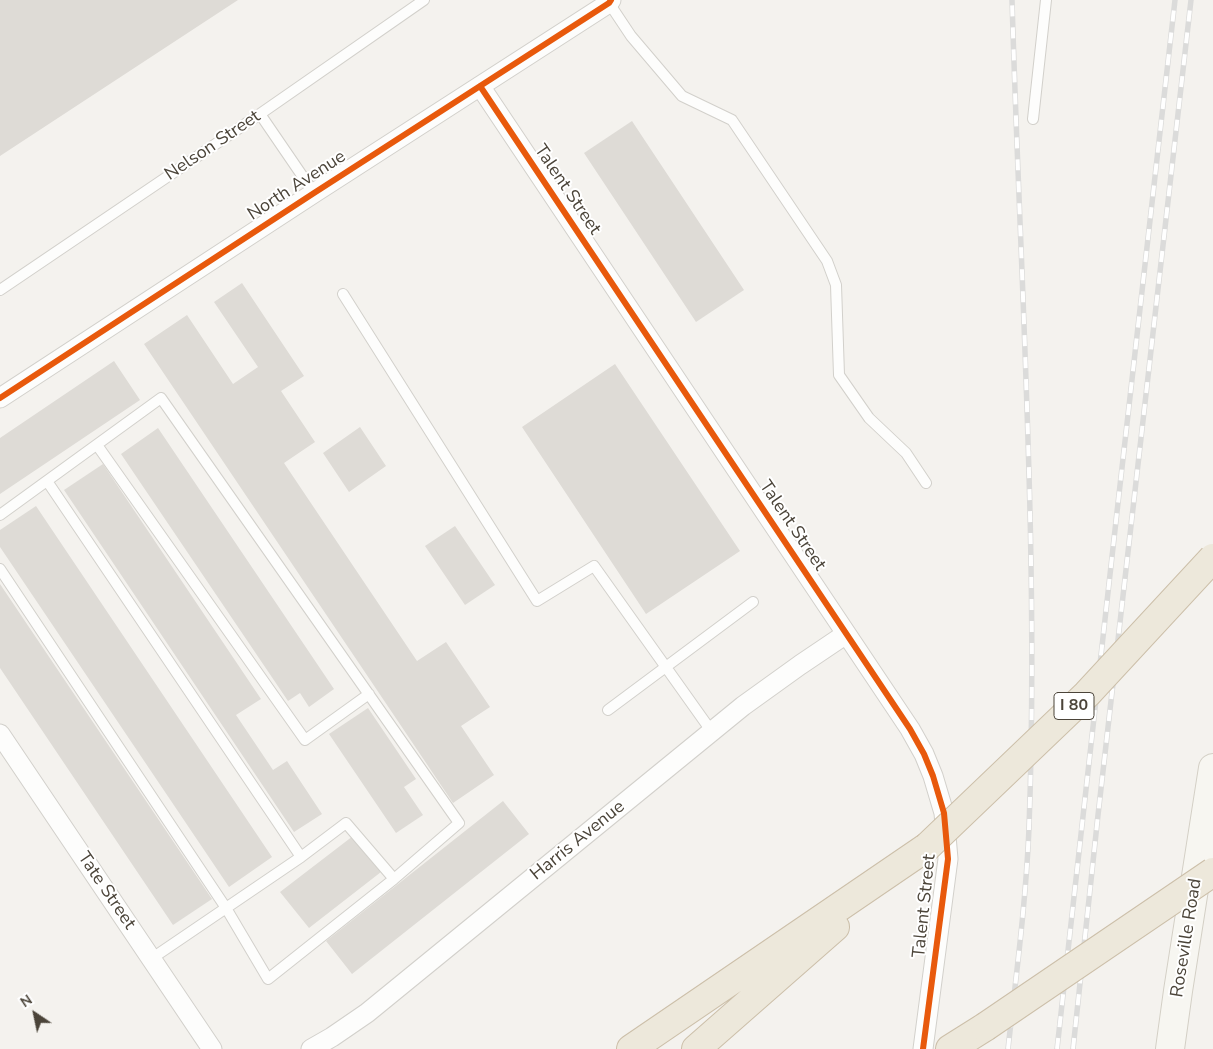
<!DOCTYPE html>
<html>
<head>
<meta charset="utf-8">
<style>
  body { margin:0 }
  #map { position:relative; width:1213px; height:1049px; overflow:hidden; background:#f4f2ee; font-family:"Nunito Sans",sans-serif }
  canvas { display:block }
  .north { position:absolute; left:10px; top:989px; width:50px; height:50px; -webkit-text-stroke:4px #fff; paint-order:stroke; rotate:326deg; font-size:14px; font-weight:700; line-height:20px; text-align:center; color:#4b4439 }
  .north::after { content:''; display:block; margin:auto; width:18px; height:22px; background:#4b4439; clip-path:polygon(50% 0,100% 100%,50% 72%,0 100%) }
</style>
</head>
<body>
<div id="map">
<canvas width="1213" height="1049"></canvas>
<div class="north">N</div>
</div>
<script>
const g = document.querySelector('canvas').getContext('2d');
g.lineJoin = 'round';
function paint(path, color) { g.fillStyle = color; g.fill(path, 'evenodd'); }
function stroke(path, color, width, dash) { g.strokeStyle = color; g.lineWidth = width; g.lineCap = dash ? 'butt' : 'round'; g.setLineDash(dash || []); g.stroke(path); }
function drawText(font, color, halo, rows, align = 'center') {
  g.font = font + ' "Nunito Sans",sans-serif'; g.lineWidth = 4; g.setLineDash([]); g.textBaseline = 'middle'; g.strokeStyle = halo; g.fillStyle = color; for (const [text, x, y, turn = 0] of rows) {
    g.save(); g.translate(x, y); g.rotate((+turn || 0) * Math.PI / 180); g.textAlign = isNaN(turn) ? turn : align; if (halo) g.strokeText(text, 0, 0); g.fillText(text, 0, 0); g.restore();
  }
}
paint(new Path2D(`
  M 0,0 L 238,0 L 0,156 Z
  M 632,121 L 744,290 L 696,322 L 584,153 Z
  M 242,283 L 304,376 L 281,391 L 315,442 L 284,463 L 417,661 L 446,642 L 490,707 L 461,726 L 494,775 L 453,803 L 144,344 L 187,315 L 233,384 L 258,367 L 214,302 Z
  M 114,361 L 140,400 L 0,494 L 0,438 Z
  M 615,364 L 740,551 L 646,614 L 522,427 Z
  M 360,427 L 386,466 L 349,492 L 323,453 Z
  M 158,428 L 334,689 L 309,707 L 300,693 L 288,701 L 121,454 Z
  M 103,464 L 261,699 L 236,715 L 273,770 L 287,761 L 322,814 L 294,832 L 64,490 Z
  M 36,506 L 272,857 L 229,887 L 0,547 L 0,530 Z
  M 455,526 L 495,585 L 465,605 L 425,546 Z
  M 0,584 L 212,899 L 173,925 L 0,668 Z
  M 368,708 L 416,779 L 404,787 L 423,815 L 396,833 L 329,734 Z
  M 503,801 L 529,834 L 352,974 L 326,941 Z
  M 353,836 L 381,872 L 309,928 L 280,892 Z`), '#dedbd6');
const service = new Path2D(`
  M 609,3 L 631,36 L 682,96 L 732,120 L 827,261 L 836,285 L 839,375 L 869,418 L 906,453 L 926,483
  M 260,114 L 314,193
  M 1033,119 L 1046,0
  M 0,290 L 260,114 L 424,0
  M 343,294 L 537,601 L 594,566 L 712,732
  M 97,445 L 305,740 L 369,694
  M 47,481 L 301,857
  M 0,515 L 161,398 L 459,823 L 394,879 L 268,979 L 226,908 L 0,569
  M 608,710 L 753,602
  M 151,959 L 301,857 L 346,823 L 394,879`);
const minor = new Path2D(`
  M 480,86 L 910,729 L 924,754 L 933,776 L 944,813 L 948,859 L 923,1049
  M 0,398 L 314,193 L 609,3 L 611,0
  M 0,734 L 212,1049
  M 311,1049 L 332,1037 L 367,1013 L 743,706 L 800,665 L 846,634`);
const secondary = new Path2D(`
  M 1170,1049 L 1178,991 L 1213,768`);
const motorway = new Path2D(`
  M 631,1049 L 927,847
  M 696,1049 L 835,927
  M 950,1049 L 985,1027`);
stroke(service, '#d2d0cb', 12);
stroke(minor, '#d2d0cb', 21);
stroke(secondary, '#d3cfc5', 30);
stroke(motorway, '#ccbfa9', 30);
stroke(service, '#fdfdfc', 10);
stroke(minor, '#fdfdfc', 19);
stroke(secondary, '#f7f6f1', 28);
stroke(motorway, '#ede8db', 28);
const rail = new Path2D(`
  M 1008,1049 C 1016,976 1026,902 1029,828 C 1039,552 1020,276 1012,0
  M 1057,1049 L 1118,503 L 1175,0
  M 1073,1049 L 1098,815 L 1191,0`);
stroke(rail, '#dbdbda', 5.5);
stroke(rail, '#fff', 4, [11]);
const motorwayBridge = new Path2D(`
  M 927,847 L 1087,694 L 1213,558
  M 985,1027 L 1213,872`);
stroke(motorwayBridge, '#ccbfa9', 30, []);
stroke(motorwayBridge, '#ede8db', 28);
stroke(new Path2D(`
  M 480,86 L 910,729 L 924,754 L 933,776 L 944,813 L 948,859 L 923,1049
  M 0,398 L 314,193 L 609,3 L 611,0`), '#e8590c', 6);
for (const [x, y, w] of [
  [1074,706,40]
]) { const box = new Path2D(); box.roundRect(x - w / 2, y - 13.5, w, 27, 4); g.fillStyle = '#fff'; g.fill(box); stroke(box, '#4b4439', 1); }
drawText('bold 16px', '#4b4439', null, [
  ["I 80",1074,706]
]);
drawText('18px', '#4b4439', '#fff', [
  ["Nelson Street",213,146,-34],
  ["North Avenue",297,186,-33],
  ["Talent Street",567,190,56],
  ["Talent Street",792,526,56],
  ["Harris Avenue",578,841,-39],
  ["Tate Street",106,891,56],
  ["Talent Street",925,906,-84],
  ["Roseville Road",1187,938,-81]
]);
</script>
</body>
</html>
